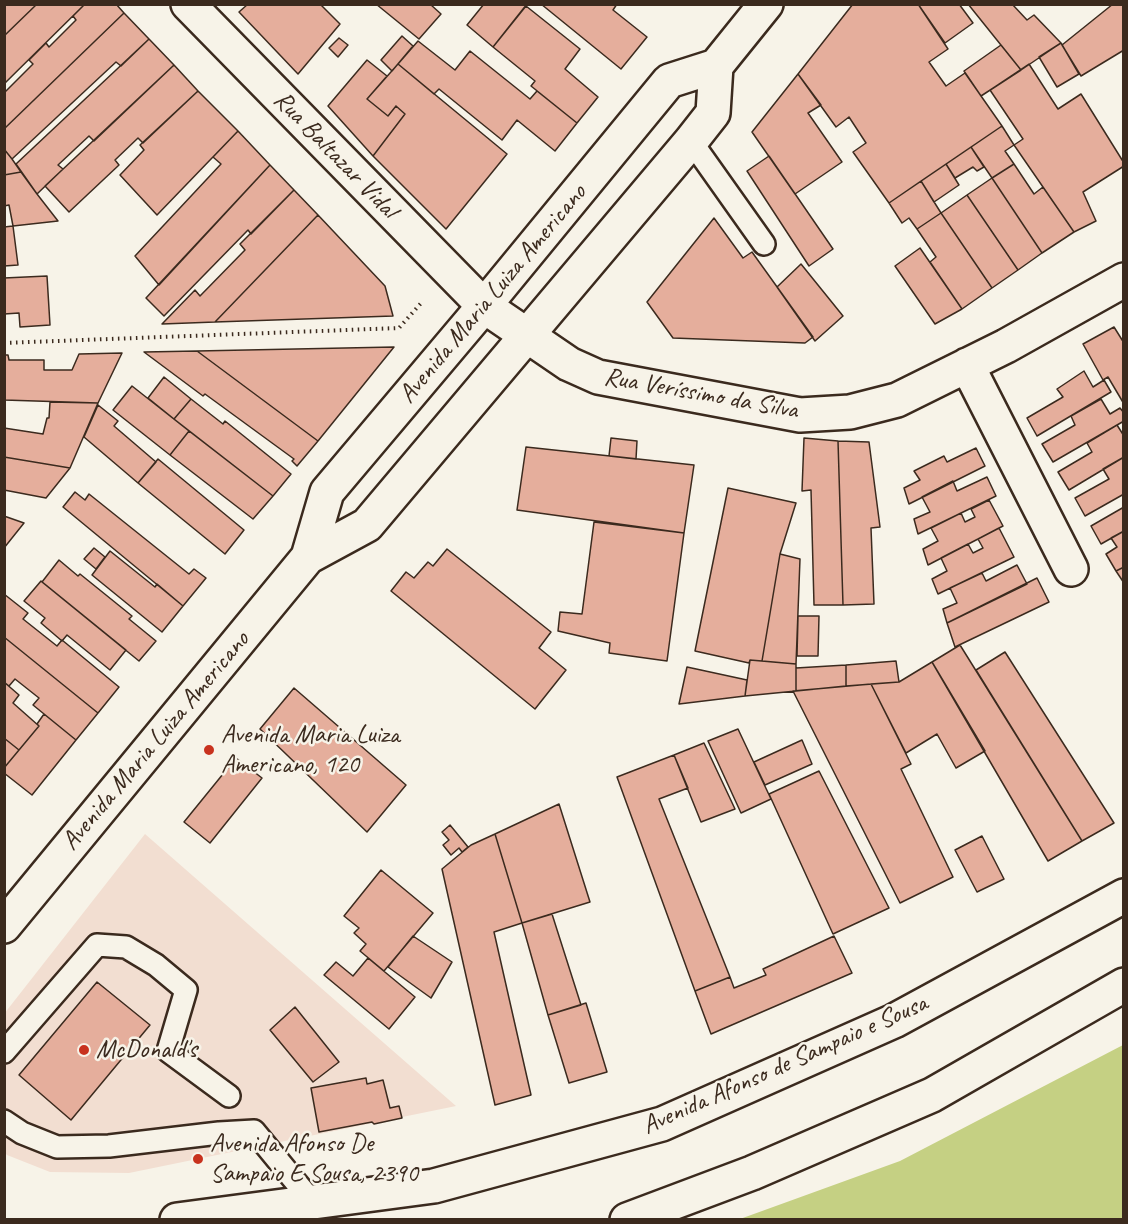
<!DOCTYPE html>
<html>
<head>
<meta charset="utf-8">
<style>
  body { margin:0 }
  #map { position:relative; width:1128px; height:1224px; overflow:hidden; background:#f7f3e8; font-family:Caveat,sans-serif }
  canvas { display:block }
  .frame { position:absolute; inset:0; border:6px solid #3b2a1e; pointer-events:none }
</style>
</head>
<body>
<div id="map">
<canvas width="1128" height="1224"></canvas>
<div class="frame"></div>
</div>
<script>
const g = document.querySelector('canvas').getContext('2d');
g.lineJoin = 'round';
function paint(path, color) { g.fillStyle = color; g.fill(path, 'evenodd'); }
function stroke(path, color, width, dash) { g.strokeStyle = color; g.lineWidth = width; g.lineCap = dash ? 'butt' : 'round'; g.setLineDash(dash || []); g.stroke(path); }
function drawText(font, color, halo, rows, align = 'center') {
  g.font = font + ' Caveat,sans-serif'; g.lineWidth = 5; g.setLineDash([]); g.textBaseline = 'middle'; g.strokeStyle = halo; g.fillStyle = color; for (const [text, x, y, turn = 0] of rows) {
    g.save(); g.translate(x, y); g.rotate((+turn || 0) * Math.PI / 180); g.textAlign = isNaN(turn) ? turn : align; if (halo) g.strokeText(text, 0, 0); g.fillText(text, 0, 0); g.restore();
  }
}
paint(new Path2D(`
  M 145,834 L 456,1106 L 129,1173 L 50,1172 L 7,1155 L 5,1153 L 4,1014 Z`), '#f2ded1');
paint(new Path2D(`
  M 1123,1045 L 1123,1219 L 740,1219 L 900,1161 Z`), '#c5d083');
const building = new Path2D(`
  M 4,4 L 37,4 L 4,36 Z
  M 37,4 L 85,4 L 4,84 L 4,36 Z
  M 85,4 L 116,4 L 124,13 L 4,129 L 4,93 L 33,64 L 29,60 L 46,43 L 49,47 L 76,20 L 73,16 Z
  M 248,4 L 320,4 L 340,24 L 298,74 L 239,12 Z
  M 376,4 L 430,4 L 441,14 L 419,39 Z
  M 484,4 L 527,4 L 493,47 L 467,25 Z
  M 541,4 L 617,4 L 613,10 L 647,37 L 621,69 Z
  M 853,4 L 918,4 L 948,49 L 929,62 L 946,86 L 965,73 L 1002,126 L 889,203 L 853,152 L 866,143 L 849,117 L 836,127 L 798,74 Z
  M 918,4 L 959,4 L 973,23 L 945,43 Z
  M 968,4 L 1012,4 L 1027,20 L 1034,15 L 1061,43 L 1021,70 Z
  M 1113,4 L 1124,4 L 1124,50 L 1081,76 L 1062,45 Z
  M 526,6 L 580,49 L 565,69 L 598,97 L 577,123 L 531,86 L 535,81 L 493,47 Z
  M 124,13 L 149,39 L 121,66 L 116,62 L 12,159 L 4,149 L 4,129 Z
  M 402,36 L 413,46 L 392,71 L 381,60 Z
  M 339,38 L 348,45 L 338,57 L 329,48 Z
  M 149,39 L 174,65 L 94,141 L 89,136 L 58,165 L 63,169 L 37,194 L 16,164 Z
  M 418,41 L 455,70 L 470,51 L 530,99 L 537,91 L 577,123 L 555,151 L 517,120 L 502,140 L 439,89 L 434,94 L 398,64 Z
  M 1061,43 L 1079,74 L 1057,87 L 1039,57 Z
  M 1001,45 L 1021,70 L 981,96 L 964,71 Z
  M 367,60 L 387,76 L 367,99 L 388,116 L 396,106 L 405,114 L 373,156 L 328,106 Z
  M 398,64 L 507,154 L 446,229 L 373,156 L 405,114 L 396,106 L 388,116 L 367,99 Z
  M 1029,64 L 1058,109 L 1081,94 L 1124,163 L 1124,166 L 1083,192 L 1096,221 L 1074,232 L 1014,145 L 1023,139 L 990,90 Z
  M 174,65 L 198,91 L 143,143 L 138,138 L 115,160 L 119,165 L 69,212 L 45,186 Z
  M 798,74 L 821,105 L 808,113 L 842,162 L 795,194 L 752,132 Z
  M 198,91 L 238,131 L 157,215 L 120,175 L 144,150 L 140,145 Z
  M 1002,126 L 1014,145 L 1005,151 L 1014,164 L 992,178 L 971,147 Z
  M 238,131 L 270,165 L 159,285 L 135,256 L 221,164 L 213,157 Z
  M 971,147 L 984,167 L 977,171 L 973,167 L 955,178 L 946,164 Z
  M 4,149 L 12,159 L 21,172 L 4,175 Z
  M 769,156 L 833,249 L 809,266 L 747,171 Z
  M 946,164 L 959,185 L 934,202 L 921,181 Z
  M 1014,164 L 1034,194 L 1043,187 L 1074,232 L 1042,253 L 992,178 Z
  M 270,165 L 294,190 L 251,234 L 248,230 L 164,316 L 146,298 Z
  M 21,172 L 37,194 L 58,221 L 13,226 L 9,205 L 4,206 L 4,175 Z
  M 992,178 L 1042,253 L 1018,270 L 967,195 Z
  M 921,181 L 941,213 L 917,229 L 909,218 L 902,223 L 889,203 Z
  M 294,190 L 318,215 L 215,322 L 162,324 L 195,290 L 200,296 L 245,250 L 240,244 Z
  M 967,195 L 1018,270 L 992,288 L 941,213 Z
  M 941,213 L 992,288 L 962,309 L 930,262 L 936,257 L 917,229 Z
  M 318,215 L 385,286 L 393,316 L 215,322 Z
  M 714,218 L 743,258 L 752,252 L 813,337 L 805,343 L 673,338 L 647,302 Z
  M 13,226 L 18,265 L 4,266 L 4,227 Z
  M 920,248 L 962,309 L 935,324 L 895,266 Z
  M 801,264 L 843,316 L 815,341 L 777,287 Z
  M 47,276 L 50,325 L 20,327 L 19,313 L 4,314 L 4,278 Z
  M 1114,327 L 1124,343 L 1124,404 L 1108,377 L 1103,380 L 1083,344 Z
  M 394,347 L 318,441 L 197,351 Z
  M 197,351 L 318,441 L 297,466 L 292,461 L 294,459 L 205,394 L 203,396 L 144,352 Z
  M 122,353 L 98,403 L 4,400 L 4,355 L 8,355 L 9,360 L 44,360 L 44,370 L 72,370 L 79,354 Z
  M 1084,371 L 1093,387 L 1104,380 L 1111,392 L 1037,436 L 1027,418 L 1063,397 L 1057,389 Z
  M 164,377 L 191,399 L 174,419 L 148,398 Z
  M 132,386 L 189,431 L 170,455 L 113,410 Z
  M 191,399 L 223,424 L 225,421 L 291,474 L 273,496 L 174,419 Z
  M 1101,399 L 1110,414 L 1120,408 L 1124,413 L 1124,421 L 1053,462 L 1042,444 L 1075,425 L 1071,416 Z
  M 50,402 L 98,403 L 70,468 L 4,457 L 4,428 L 43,434 L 47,418 L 49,418 Z
  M 98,405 L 118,421 L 114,426 L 156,462 L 138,483 L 84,437 Z
  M 1117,425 L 1124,436 L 1124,457 L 1069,490 L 1058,472 L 1092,452 L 1087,443 Z
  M 189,431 L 273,496 L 253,519 L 170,455 Z
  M 611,438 L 637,441 L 636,459 L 609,456 Z
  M 804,438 L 838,441 L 843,605 L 814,605 L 811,490 L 802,491 Z
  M 838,441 L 869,442 L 880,527 L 871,528 L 874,604 L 843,605 Z
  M 526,447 L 694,465 L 684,533 L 517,510 Z
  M 976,448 L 985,466 L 909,504 L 904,488 L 920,480 L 914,471 L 944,456 L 947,462 Z
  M 4,457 L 70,468 L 46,498 L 4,490 Z
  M 1124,457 L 1124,494 L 1085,516 L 1075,498 L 1109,479 L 1103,469 Z
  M 158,459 L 244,530 L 225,554 L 138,483 Z
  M 987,477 L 996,496 L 918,534 L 914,519 L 930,512 L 922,497 L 953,481 L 957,491 Z
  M 728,488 L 796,503 L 780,554 L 762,661 L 750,660 L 749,663 L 695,651 Z
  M 75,492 L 85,500 L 89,494 L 189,574 L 194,569 L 206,578 L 183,606 L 63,507 Z
  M 989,500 L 1003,526 L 928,565 L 923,549 L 938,541 L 931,528 L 961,513 L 965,522 L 975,517 L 971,509 Z
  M 1124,507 L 1124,531 L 1101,544 L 1091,526 Z
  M 4,516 L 24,523 L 4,548 Z
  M 594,522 L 684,533 L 667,661 L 609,653 L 610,643 L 558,631 L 560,612 L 582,614 Z
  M 999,528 L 1014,557 L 938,594 L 932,579 L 947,571 L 941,558 L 968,544 L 973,553 L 983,548 L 978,539 Z
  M 1124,531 L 1124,567 L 1116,571 L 1106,554 L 1117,547 L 1111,538 Z
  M 94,548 L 105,557 L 96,569 L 84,559 Z
  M 447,549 L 551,632 L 539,648 L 566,670 L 535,709 L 391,591 L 406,572 L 414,578 L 428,562 L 433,566 Z
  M 110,551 L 155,587 L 157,584 L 183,606 L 162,632 L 92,575 Z
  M 780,554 L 800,559 L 796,664 L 762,661 Z
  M 59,560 L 78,576 L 80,574 L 132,616 L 129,619 L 156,641 L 139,661 L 42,582 Z
  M 1017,565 L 1027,584 L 947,623 L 943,609 L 957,603 L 950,588 L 982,573 L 986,581 Z
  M 1124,567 L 1124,583 L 1116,571 Z
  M 1037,578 L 1049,602 L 955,647 L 947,623 Z
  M 41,581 L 126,650 L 110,670 L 67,635 L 62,641 L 41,623 L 45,618 L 24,601 Z
  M 4,594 L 28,613 L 23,619 L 57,646 L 62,640 L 119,687 L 98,713 L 4,637 Z
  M 798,616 L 819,616 L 818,656 L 797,656 Z
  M 4,637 L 98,713 L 76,740 L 33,705 L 39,698 L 15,679 L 9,686 L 4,682 Z
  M 960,645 L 1082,841 L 1048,861 L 932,662 Z
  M 1005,652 L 1114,823 L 1082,841 L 976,670 Z
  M 750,660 L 796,664 L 796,691 L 745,696 Z
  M 896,661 L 899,682 L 846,686 L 846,665 Z
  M 932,662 L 985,751 L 956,768 L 937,734 L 906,753 L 871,684 L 899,682 Z
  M 846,665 L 846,686 L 796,691 L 796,668 Z
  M 687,667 L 747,680 L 745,696 L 679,704 Z
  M 4,682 L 19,695 L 13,703 L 39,726 L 19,750 L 4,738 Z
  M 871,684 L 911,764 L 901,769 L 953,877 L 900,903 L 793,691 Z
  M 294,688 L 406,785 L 367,832 L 260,729 Z
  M 44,714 L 76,740 L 32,795 L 4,773 L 4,768 L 39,726 L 37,724 Z
  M 738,729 L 771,799 L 741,813 L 708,741 Z
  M 4,738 L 19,750 L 4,768 Z
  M 802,740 L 812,764 L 765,785 L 754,762 Z
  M 704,743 L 735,809 L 701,822 L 674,755 Z
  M 674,755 L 688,788 L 659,799 L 730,977 L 695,991 L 617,777 Z
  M 236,758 L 262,778 L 210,843 L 184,822 Z
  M 819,771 L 889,908 L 833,934 L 769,794 Z
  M 559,804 L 590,902 L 522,923 L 495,834 Z
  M 450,825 L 468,847 L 462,852 L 459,848 L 451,855 L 443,845 L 449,840 L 442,832 Z
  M 495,834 L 522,923 L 494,932 L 531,1095 L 495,1105 L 442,869 L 471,845 Z
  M 982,836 L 1004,879 L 977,892 L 955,850 Z
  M 381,870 L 433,913 L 384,971 L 360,951 L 366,944 L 354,933 L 359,928 L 344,916 Z
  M 552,914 L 581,1005 L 548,1015 L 522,923 Z
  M 413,936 L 452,962 L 431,998 L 388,967 Z
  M 834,936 L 852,973 L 711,1034 L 695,991 L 730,977 L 734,988 L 766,975 L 763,969 Z
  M 368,958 L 415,997 L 389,1029 L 324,975 L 336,962 L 353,976 Z
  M 97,982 L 150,1025 L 71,1120 L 19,1075 Z
  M 586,1003 L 607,1072 L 569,1083 L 548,1015 Z
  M 295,1007 L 339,1062 L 313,1082 L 270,1030 Z
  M 366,1078 L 367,1084 L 383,1080 L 390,1108 L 399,1106 L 402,1118 L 374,1124 L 372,1122 L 319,1132 L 311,1088 Z`);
paint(building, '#e5ae9c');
stroke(building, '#3b2a1e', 1.5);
const lane = new Path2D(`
  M 691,141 L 764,244
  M 4,1052 L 97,945 L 126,947 L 156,965 L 186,990 L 168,1051 L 229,1096
  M 4,1121 L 22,1133 L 57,1147 L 109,1146 L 219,1133 L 254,1131 L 313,1203`);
const street = new Path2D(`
  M 188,4 L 484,306 L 569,364 L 598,377 L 800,415 L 850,412 L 897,400 L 1006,346 L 1124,280
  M 967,365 L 1071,569`);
const secondary = new Path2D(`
  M 308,557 L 327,492 L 484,306 L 669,81 L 716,66 L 766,4
  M 4,926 L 308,557 L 367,525 L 691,141 L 713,113 L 716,66
  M 177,1220 L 434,1186 L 662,1124 L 894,1021 L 1124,896
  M 627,1220 L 752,1173 L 932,1095 L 1124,985`);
stroke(lane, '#3b2a1e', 26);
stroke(street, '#3b2a1e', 38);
stroke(secondary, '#3b2a1e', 38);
stroke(new Path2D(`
  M 4,343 L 399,328 L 423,301`), '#3b2a1e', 4, [1.5, 4.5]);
stroke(lane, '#f7f3e8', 21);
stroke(street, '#f7f3e8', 33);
stroke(secondary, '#f7f3e8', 33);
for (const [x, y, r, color] of [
  [209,750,6,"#c8321e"],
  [84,1050,6,"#c8321e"],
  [198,1159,6,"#c8321e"]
]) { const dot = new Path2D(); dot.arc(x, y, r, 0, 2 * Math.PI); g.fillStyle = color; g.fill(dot); stroke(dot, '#f7f3e8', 2); }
drawText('26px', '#3b2a1e', '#f7f3e8', [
  ["Rua Baltazar Vidal",335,155,46],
  ["Avenida Maria Luiza Americano",493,294,-50],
  ["Rua Veríssimo da Silva",701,394,10],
  ["Avenida Maria Luiza Americano",156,741,-50],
  ["Avenida Afonso de Sampaio e Sousa",785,1065,-24]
]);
drawText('26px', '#3b2a1e', '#f7f3e8', [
  ["Avenida Maria Luiza",221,735],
  ["Americano, 120",221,765],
  ["McDonald's",96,1050],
  ["Avenida Afonso De",210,1144],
  ["Sampaio E Sousa, 2390",210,1174]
], 'left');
</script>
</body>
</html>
